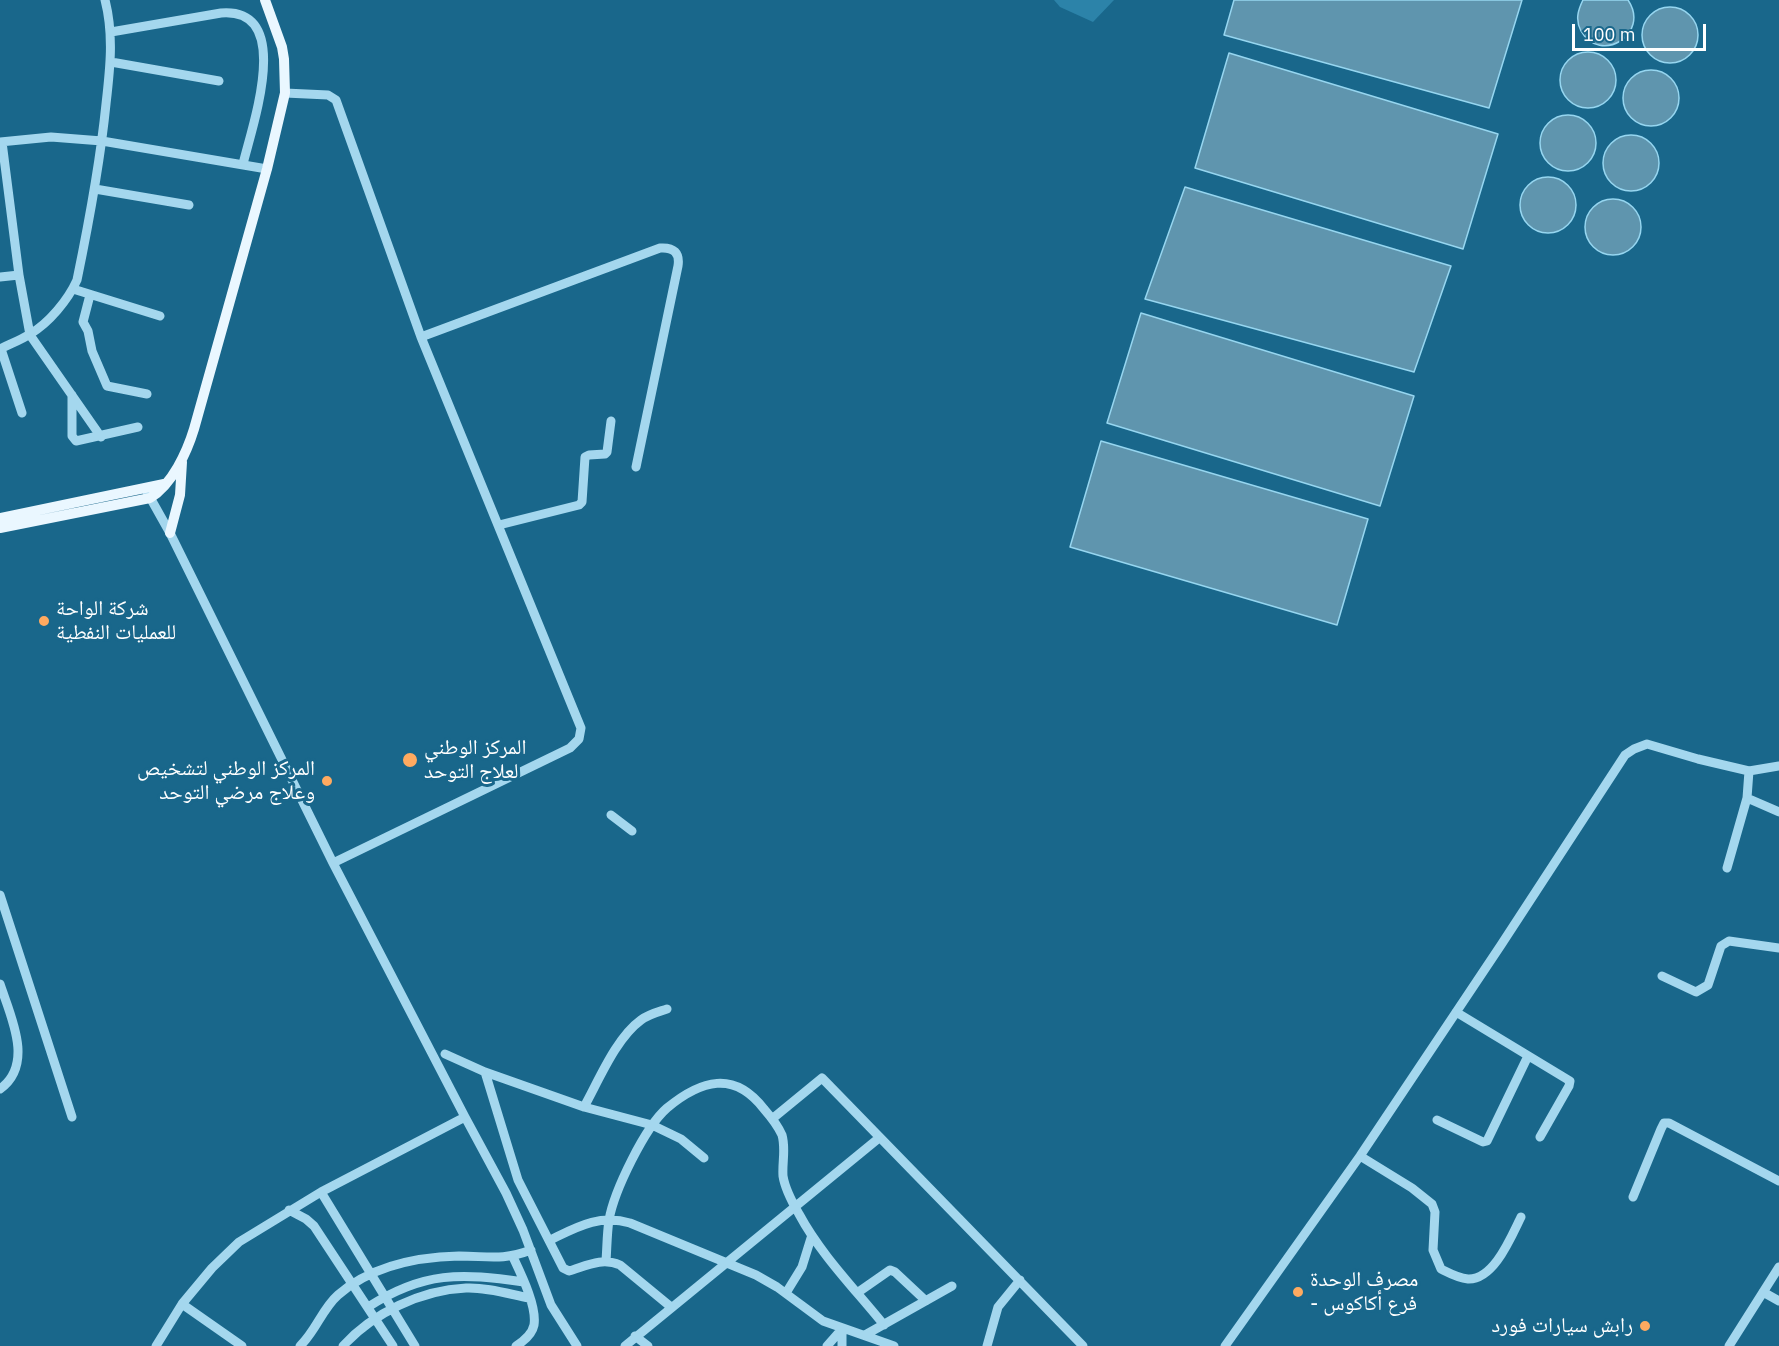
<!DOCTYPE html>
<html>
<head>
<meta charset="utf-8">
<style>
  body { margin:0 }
  #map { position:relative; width:1779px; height:1346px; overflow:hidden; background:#19678b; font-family:"IBM Plex Sans",sans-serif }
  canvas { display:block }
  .scale { position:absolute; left:1572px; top:24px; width:134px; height:27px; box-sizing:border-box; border:3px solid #fff; border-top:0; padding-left:8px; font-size:18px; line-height:21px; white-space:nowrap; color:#fff; -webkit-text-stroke:4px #19678b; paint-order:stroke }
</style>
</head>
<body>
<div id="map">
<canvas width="1779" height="1346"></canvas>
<div class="scale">100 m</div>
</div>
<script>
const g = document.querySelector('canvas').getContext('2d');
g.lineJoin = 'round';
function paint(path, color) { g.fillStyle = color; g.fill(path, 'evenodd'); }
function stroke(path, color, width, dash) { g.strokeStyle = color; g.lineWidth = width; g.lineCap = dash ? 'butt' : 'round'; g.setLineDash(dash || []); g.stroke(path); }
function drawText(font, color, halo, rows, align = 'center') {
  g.font = font + ' "IBM Plex Sans","Noto Naskh Arabic",sans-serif'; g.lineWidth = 6; g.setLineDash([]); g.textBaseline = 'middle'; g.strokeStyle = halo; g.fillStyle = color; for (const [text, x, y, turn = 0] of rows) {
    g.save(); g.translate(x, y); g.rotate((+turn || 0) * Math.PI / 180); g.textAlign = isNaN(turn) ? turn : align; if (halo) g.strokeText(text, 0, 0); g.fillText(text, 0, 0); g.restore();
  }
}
paint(new Path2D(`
  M 1054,0 L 1114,0 L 1093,22 L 1060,7 Z`), '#2c83a9');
const water = new Path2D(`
  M 1234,0 L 1522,0 L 1489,108 L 1224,35 Z
  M 1583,0 L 1628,0 C 1651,34 1600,65 1581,31 C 1575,20 1578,10 1583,0 Z
  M1642 35a28 28 0 1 1 56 0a28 28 0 1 1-56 0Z
  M1560 80a28 28 0 1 1 56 0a28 28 0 1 1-56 0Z
  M 1229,53 L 1498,134 L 1463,249 L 1195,168 Z
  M1623 98a28 28 0 1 1 56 0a28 28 0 1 1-56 0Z
  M1540 143a28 28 0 1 1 56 0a28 28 0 1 1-56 0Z
  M1603 163a28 28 0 1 1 56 0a28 28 0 1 1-56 0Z
  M1520 205a28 28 0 1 1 56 0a28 28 0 1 1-56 0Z
  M 1185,187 L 1451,266 L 1414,372 L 1145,299 Z
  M1585 227a28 28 0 1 1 56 0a28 28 0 1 1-56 0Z
  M 1141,313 L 1414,396 L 1380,506 L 1107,423 Z
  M 1101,441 L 1368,519 L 1337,625 L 1070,547 Z`);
paint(water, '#5f95ae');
stroke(water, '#96d6f0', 1.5);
stroke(new Path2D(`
  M 111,32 L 221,13 C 295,7 252,126 243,164
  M 111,62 L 219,81
  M 285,93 L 328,95 L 336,100 L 421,337 L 581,728 L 579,739 L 570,748 L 333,863
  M 0,142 L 51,137 L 102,141 L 267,169
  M 2,142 L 19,275 L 30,335 L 101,437
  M 95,189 L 189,205
  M 0,277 L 19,275
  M 73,289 L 160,316
  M 90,295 L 83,322 L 88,331 L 92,351 L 107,386 L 147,394
  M 421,337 L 660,248 C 674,247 680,253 678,266 L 636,467
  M 0,349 C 10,344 21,340 30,334 C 49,323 68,300 77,280 C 89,222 100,164 106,104 C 110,69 114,35 105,0
  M 1,349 L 22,413
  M 72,395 L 72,436 L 76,441 L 138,427
  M 147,492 L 170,533 L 333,863 L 465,1117 L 506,1193 L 523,1230 L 551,1305 L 577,1346
  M 499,525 L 579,505 L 582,502 L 585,457 L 589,455 L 605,454 L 607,452 L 611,421
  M 1749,771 L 1747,798 L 1779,812
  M 611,815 L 632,831
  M 1727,868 L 1747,798
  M 0,895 L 72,1117
  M 1662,976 L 1696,992 L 1708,985 L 1721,946 L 1729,941 L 1779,948
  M 0,984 C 10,1015 35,1064 0,1089
  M 1456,1012 L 1570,1081 L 1569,1086 L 1540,1137
  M 445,1054 L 485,1072 L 584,1107 L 652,1125 L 681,1139 L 704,1158
  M 485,1072 L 518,1180 L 563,1268 L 569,1271 C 586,1266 602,1257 620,1265 L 671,1307
  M 584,1107 C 599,1080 616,1038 641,1020 C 649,1014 658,1012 667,1009
  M 772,1119 L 822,1078 L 1083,1346
  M 1437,1120 L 1483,1142 L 1487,1141 L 1528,1056
  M 1360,1156 L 1412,1188 L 1432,1204 L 1435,1212 L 1433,1250 L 1441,1269 C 1449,1273 1458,1278 1468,1279 C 1494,1280 1511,1237 1521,1217
  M 321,1192 L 415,1346
  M 1633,1197 L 1661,1129 L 1664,1123 L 1669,1123 L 1779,1181
  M 289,1210 L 306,1219 L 314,1226 L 393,1346
  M 550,1240 C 577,1227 599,1214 630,1223 L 756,1275 L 777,1287 L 823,1321 L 894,1346
  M 513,1257 C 521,1274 537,1306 534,1325 C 532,1335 524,1341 516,1346
  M 606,1261 C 607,1247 607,1233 609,1220 C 614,1191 645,1127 667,1108 C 701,1080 734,1070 764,1109 C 771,1117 778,1126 782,1135 C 786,1149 782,1162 783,1176 C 785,1189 792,1202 799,1214 C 821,1255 855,1289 884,1325
  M 1763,1292 L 1779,1301
  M 786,1293 L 802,1267 L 811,1238
  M 857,1293 L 890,1270 L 895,1272 L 926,1301
  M 182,1304 L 242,1346
  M 368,1307 C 424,1271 461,1273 524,1282
  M 865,1335 L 952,1286
  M 635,1336 L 648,1346
  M 156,1346 L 182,1304 L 212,1268 L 239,1242 L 321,1192 L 465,1117
  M 300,1346 C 316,1331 322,1309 338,1295 C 371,1266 416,1257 459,1256 C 488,1256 502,1261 531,1250
  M 343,1346 C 373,1313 421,1290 466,1288 C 486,1287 509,1294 529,1298
  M 625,1346 L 879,1138
  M 827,1346 L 842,1329
  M 842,1346 L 842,1329
  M 987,1346 L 998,1307 L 1020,1280
  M 1225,1346 L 1360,1156 L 1501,945 L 1625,755 L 1634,749 L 1647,744 L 1698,759 L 1749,771 L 1779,766
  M 1729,1346 L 1779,1267`), '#a4d7ee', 9);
stroke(new Path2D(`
  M 0,518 L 164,484
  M 0,528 L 150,498 C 172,485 187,452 194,429 L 267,169 L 285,93 L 284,59 L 282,47 L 265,0
  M 170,533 L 180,495 L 182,462`), '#eaf7ff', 10);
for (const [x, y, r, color] of [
  [44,621,6,"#ffaa60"],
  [410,760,8,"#ffaa60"],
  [327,781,6,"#ffaa60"],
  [1298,1292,6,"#ffaa60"],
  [1645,1326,6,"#ffaa60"]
]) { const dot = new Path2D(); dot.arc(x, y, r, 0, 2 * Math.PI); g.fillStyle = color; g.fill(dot); stroke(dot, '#19678b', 2); }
drawText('21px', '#fff', '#19678b', [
  ["شركة الواحة",56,609],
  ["للعمليات النفطية",56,633],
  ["المركز الوطني",424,748],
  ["لعلاج التوحد",424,772],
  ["المركز الوطني لتشخيص",315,769,"right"],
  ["وعلاج مرضي التوحد",315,793,"right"],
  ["مصرف الوحدة",1310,1280],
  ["- فرع أكاكوس",1310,1304],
  ["رابش سيارات فورد",1633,1326,"right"]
], 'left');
</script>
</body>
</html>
